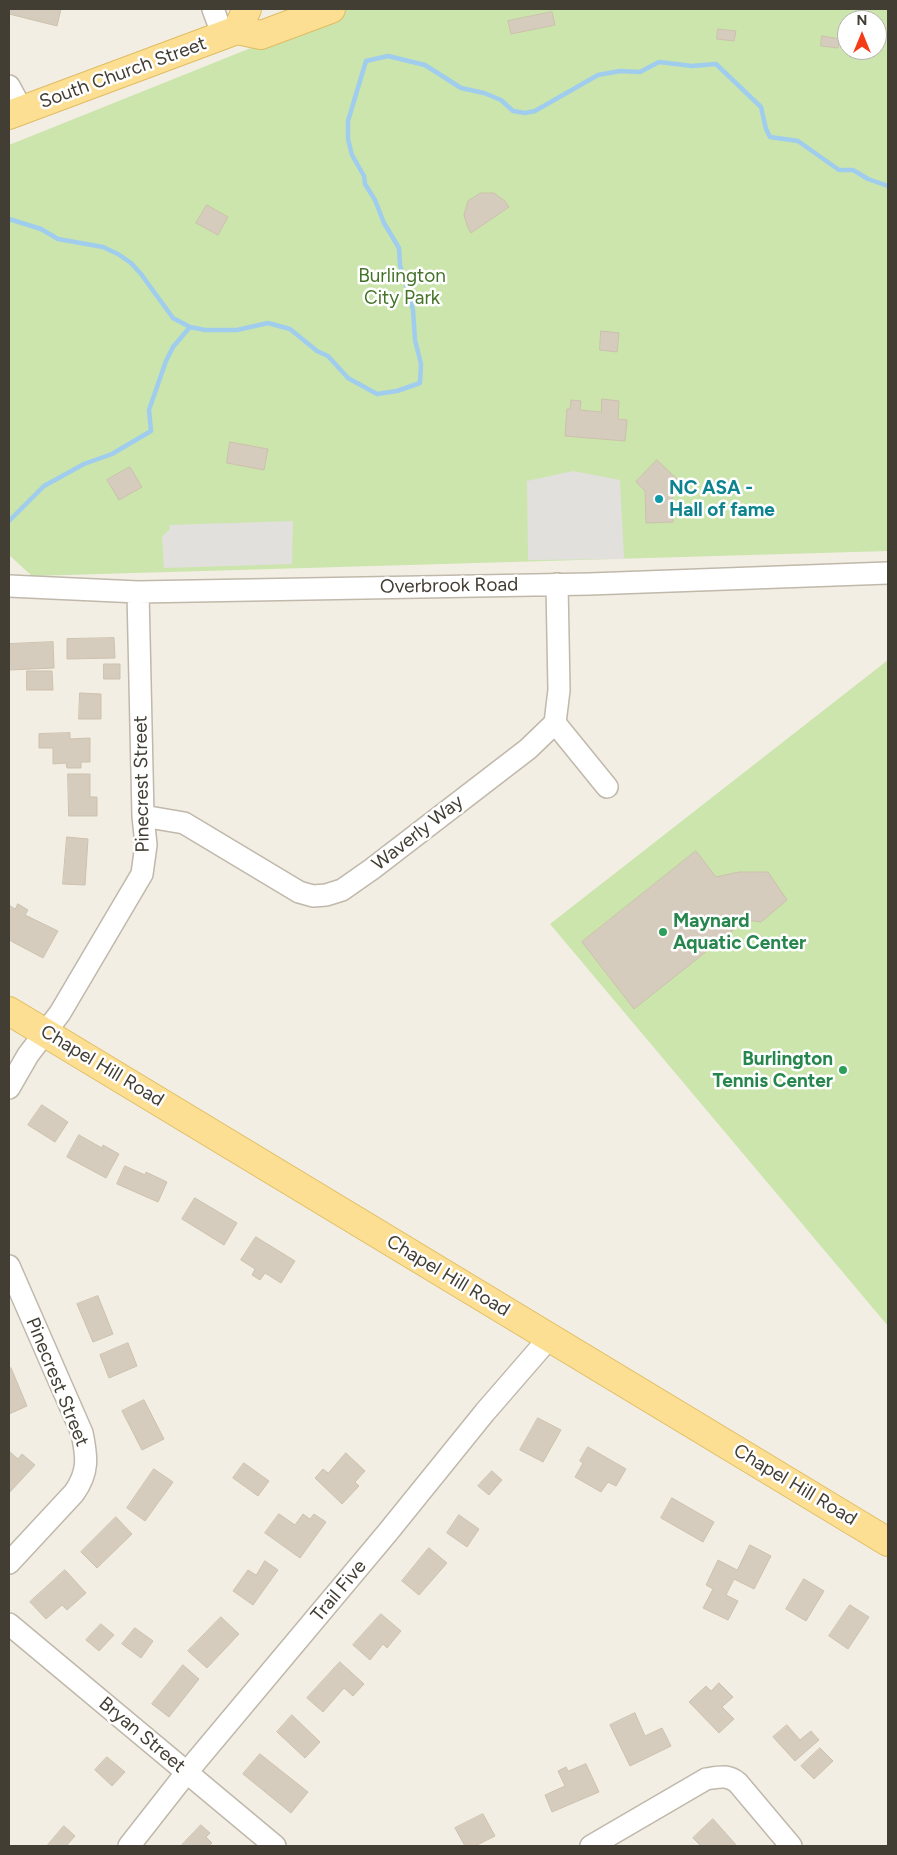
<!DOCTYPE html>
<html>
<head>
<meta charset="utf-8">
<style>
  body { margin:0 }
  #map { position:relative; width:897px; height:1855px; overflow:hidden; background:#f2eee4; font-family:Figtree,sans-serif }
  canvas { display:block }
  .frame { position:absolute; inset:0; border:10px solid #433e34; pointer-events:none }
  .north { position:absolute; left:837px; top:10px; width:50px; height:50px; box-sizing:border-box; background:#fff; border:1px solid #b4b2ae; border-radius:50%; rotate:0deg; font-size:14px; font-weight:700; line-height:20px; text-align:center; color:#433e34 }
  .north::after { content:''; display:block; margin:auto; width:18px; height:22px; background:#f53c18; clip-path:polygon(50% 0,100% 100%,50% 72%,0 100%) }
</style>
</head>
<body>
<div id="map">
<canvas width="897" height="1855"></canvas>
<div class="frame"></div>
<div class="north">N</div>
</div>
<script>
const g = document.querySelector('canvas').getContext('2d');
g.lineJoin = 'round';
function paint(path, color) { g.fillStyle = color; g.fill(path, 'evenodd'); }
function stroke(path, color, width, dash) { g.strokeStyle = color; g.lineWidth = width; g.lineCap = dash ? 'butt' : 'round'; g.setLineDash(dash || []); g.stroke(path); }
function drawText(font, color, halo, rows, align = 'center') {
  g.font = font + ' Figtree,sans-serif'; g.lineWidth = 5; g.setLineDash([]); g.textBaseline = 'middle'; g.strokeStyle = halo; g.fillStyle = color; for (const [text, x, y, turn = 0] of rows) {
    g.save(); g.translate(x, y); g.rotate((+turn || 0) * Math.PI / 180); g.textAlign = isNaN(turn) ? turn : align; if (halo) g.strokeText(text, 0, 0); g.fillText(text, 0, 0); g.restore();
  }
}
paint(new Path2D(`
  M 348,9 L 888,9 L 888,551 L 32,576 L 9,555 L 9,145 ZM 847,20 L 877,20 L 877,50 L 847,50 Z
  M 888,660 L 888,1326 L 550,924 Z`), '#cbe5ad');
paint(new Path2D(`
  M 573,471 L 620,480 L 624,559 L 528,560 L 527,481 Z
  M 293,521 L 292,564 L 164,568 L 162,537 L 170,529 L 169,525 Z`), '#e2e0dc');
stroke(new Path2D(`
  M 9,219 L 41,229 L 58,239 L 103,247 L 118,254 L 131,263 L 141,274 L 173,318 L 190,327 L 205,330 L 237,330 L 268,323 L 290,329 L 317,351 L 328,356 L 348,378 L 377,394 L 397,391 L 420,383 L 421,364 L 415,340 L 413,310 L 400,265 L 399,248 L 384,223 L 375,200 L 365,184 L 364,176 L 352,155 L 348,139 L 348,121 L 366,61 L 388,56 L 425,65 L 461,88 L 484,93 L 501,100 L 513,111 L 525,113 L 535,111 L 598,75 L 620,71 L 640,72 L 659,62 L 692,66 L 716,64 L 761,107 L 766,129 L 770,137 L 798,141 L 839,170 L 853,170 L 868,179 L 888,186
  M 9,521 L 44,486 L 84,464 L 112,454 L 151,431 L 149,410 L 166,361 L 173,347 L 190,327`), '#a0cdee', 4.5);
const building = new Path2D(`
  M 9,9 L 61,9 L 57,26 L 9,14 Z
  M 552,12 L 555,25 L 511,34 L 508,21 Z
  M 718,29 L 736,31 L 734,41 L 717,39 Z
  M 822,36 L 840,39 L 838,48 L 821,46 Z
  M 481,193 L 494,193 L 505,201 L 509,207 L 471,233 L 468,228 L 464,215 L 468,201 Z
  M 207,205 L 228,217 L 218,235 L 196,223 Z
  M 601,331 L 619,333 L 617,352 L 600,350 Z
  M 602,399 L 619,401 L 618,419 L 627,420 L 625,441 L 565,436 L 567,409 L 570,409 L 571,400 L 581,401 L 580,410 L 601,412 Z
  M 230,442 L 268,449 L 264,470 L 227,463 Z
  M 657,460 L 680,482 L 672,490 L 673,522 L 646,523 L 645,491 L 636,482 Z
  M 130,467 L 142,487 L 119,500 L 107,480 Z
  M 114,638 L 115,658 L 67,659 L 67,639 Z
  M 53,642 L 54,668 L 9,670 L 9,644 Z
  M 104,664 L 120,664 L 120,679 L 104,679 Z
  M 27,671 L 52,671 L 53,690 L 27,690 Z
  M 80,693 L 101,694 L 101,719 L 79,719 Z
  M 70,733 L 70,739 L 90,738 L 90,762 L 81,762 L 81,768 L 67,768 L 66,763 L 53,764 L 53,748 L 39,748 L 39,734 Z
  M 68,774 L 90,774 L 90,797 L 97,797 L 97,816 L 69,816 Z
  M 67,837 L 88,839 L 85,885 L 63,884 Z
  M 696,851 L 716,877 L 739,872 L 768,872 L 787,900 L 761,922 L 746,920 L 634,1009 L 582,942 Z
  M 18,904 L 28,910 L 25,915 L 58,931 L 43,958 L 9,940 L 9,905 L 15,909 Z
  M 42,1105 L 68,1122 L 55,1142 L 28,1125 Z
  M 79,1135 L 102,1148 L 103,1145 L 119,1154 L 106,1178 L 67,1157 Z
  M 125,1166 L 145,1175 L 146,1172 L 167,1182 L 158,1202 L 117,1184 Z
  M 195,1198 L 237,1223 L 224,1245 L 182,1219 Z
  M 256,1237 L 295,1261 L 281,1283 L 265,1273 L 260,1280 L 252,1275 L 255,1269 L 241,1260 Z
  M 98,1296 L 113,1334 L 93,1342 L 77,1304 Z
  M 128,1343 L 137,1366 L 109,1378 L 100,1355 Z
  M 11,1368 L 27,1406 L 9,1414 L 9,1369 Z
  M 144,1400 L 164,1439 L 142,1450 L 122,1411 Z
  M 538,1418 L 561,1430 L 543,1462 L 520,1450 Z
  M 588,1447 L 626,1469 L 616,1486 L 608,1482 L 601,1492 L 575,1477 L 583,1463 L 580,1461 Z
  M 9,1451 L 18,1459 L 22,1454 L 35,1465 L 9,1493 Z
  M 346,1453 L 365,1471 L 355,1482 L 359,1486 L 342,1504 L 315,1478 L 323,1469 L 328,1473 Z
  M 244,1463 L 269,1481 L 258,1496 L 233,1478 Z
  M 154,1469 L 173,1482 L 145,1521 L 127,1508 Z
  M 492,1471 L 502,1480 L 489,1495 L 478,1486 Z
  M 672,1498 L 714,1522 L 703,1542 L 661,1518 Z
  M 279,1514 L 295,1525 L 303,1514 L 310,1519 L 314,1514 L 326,1522 L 300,1558 L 265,1533 Z
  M 459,1515 L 479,1529 L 467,1547 L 447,1533 Z
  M 116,1517 L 132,1534 L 97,1568 L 81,1552 Z
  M 750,1545 L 771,1556 L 754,1589 L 734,1579 L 726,1595 L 738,1601 L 728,1620 L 703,1608 L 713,1589 L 706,1585 L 718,1560 L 737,1570 Z
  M 429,1548 L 447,1563 L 419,1595 L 402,1581 Z
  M 265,1561 L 278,1570 L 253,1605 L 233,1591 L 248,1570 L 256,1575 Z
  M 65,1570 L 86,1593 L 67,1610 L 62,1605 L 46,1619 L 30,1602 Z
  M 804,1579 L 824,1591 L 806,1621 L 786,1609 Z
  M 850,1605 L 869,1617 L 848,1649 L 829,1636 Z
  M 381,1614 L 401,1631 L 387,1648 L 383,1644 L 370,1660 L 353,1645 Z
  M 221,1617 L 239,1634 L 207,1668 L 188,1651 Z
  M 101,1624 L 114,1635 L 99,1651 L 86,1640 Z
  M 135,1628 L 153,1641 L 141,1658 L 122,1644 Z
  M 340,1662 L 364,1684 L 353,1696 L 344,1688 L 323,1712 L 307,1698 Z
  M 183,1665 L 199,1679 L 169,1717 L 152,1704 Z
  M 719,1683 L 733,1697 L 722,1707 L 734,1719 L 719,1733 L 689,1702 L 706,1686 L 711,1691 Z
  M 635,1713 L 645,1736 L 662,1728 L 671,1746 L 630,1766 L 610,1725 Z
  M 292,1715 L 320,1742 L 305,1758 L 277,1732 Z
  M 787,1725 L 800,1740 L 811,1731 L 819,1740 L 795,1761 L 773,1737 Z
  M 820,1748 L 833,1761 L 814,1779 L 801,1766 Z
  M 260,1754 L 308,1792 L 291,1813 L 243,1774 Z
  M 107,1757 L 125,1772 L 112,1786 L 95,1770 Z
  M 586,1764 L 599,1792 L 552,1812 L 545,1795 L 565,1786 L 558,1771 L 566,1767 L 568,1771 Z
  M 483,1814 L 495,1836 L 475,1846 L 465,1846 L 455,1828 Z
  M 713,1819 L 737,1846 L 701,1846 L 693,1838 Z
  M 201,1825 L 210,1833 L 206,1837 L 212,1843 L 209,1846 L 181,1846 Z
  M 64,1826 L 75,1836 L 66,1846 L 49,1846 L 48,1845 Z`);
paint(building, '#d6ccbd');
stroke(building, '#cdc1ad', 1);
const minor = new Path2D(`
  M 213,9 L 223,36
  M 9,86 L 22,110
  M 9,586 L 138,592 L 590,584 L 888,573
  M 555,723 L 607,787
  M 143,816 L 184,823 L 299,892 L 313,896 L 326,895 L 342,890 L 372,869 L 528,749 L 555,723 L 559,690 L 557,584
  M 9,1088 L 28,1055 L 60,1013 L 142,874 L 146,845 L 143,816 L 138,592
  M 9,1266 L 82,1433 C 87,1457 89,1472 74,1493 L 9,1563
  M 9,1624 L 275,1846
  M 129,1846 L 187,1772 L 388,1532 L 485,1412 L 550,1337
  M 591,1846 L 706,1779 C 719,1777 728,1774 738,1783 L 791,1846`);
const major = new Path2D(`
  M 237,30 L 247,9
  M 9,115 L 237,30 L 261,35 L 331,9
  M 9,1011 L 888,1542`);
stroke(minor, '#c0b8aa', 24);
stroke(major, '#e0bd63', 30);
stroke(minor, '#fff', 21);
stroke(major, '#fcdf93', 28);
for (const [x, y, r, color] of [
  [659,499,5,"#0f9aa8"],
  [663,932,5,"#2e9e5b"],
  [843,1070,5,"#2e9e5b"]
]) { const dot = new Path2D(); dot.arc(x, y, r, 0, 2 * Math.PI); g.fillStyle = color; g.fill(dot); stroke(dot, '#fff', 2); }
drawText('19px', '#433e34', '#fff', [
  ["South Church Street",123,73,-20],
  ["Overbrook Road",449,586,-1],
  ["Pinecrest Street",142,784,-91],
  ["Waverly Way",418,833,-38],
  ["Chapel Hill Road",102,1066,31],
  ["Chapel Hill Road",448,1276,31],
  ["Pinecrest Street",57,1382,68],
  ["Chapel Hill Road",795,1485,31],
  ["Trail Five",339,1591,-50],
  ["Bryan Street",142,1735,40]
]);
drawText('19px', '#447329', '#fff', [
  ["Burlington",402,276],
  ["City Park",402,298]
]);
drawText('bold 19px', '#0d838f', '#fff', [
  ["NC ASA -",669,488],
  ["Hall of fame",669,510]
], 'left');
drawText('bold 19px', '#27864d', '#fff', [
  ["Maynard",673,921],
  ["Aquatic Center",673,943],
  ["Burlington",833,1059,"right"],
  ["Tennis Center",833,1081,"right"]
], 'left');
</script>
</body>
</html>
